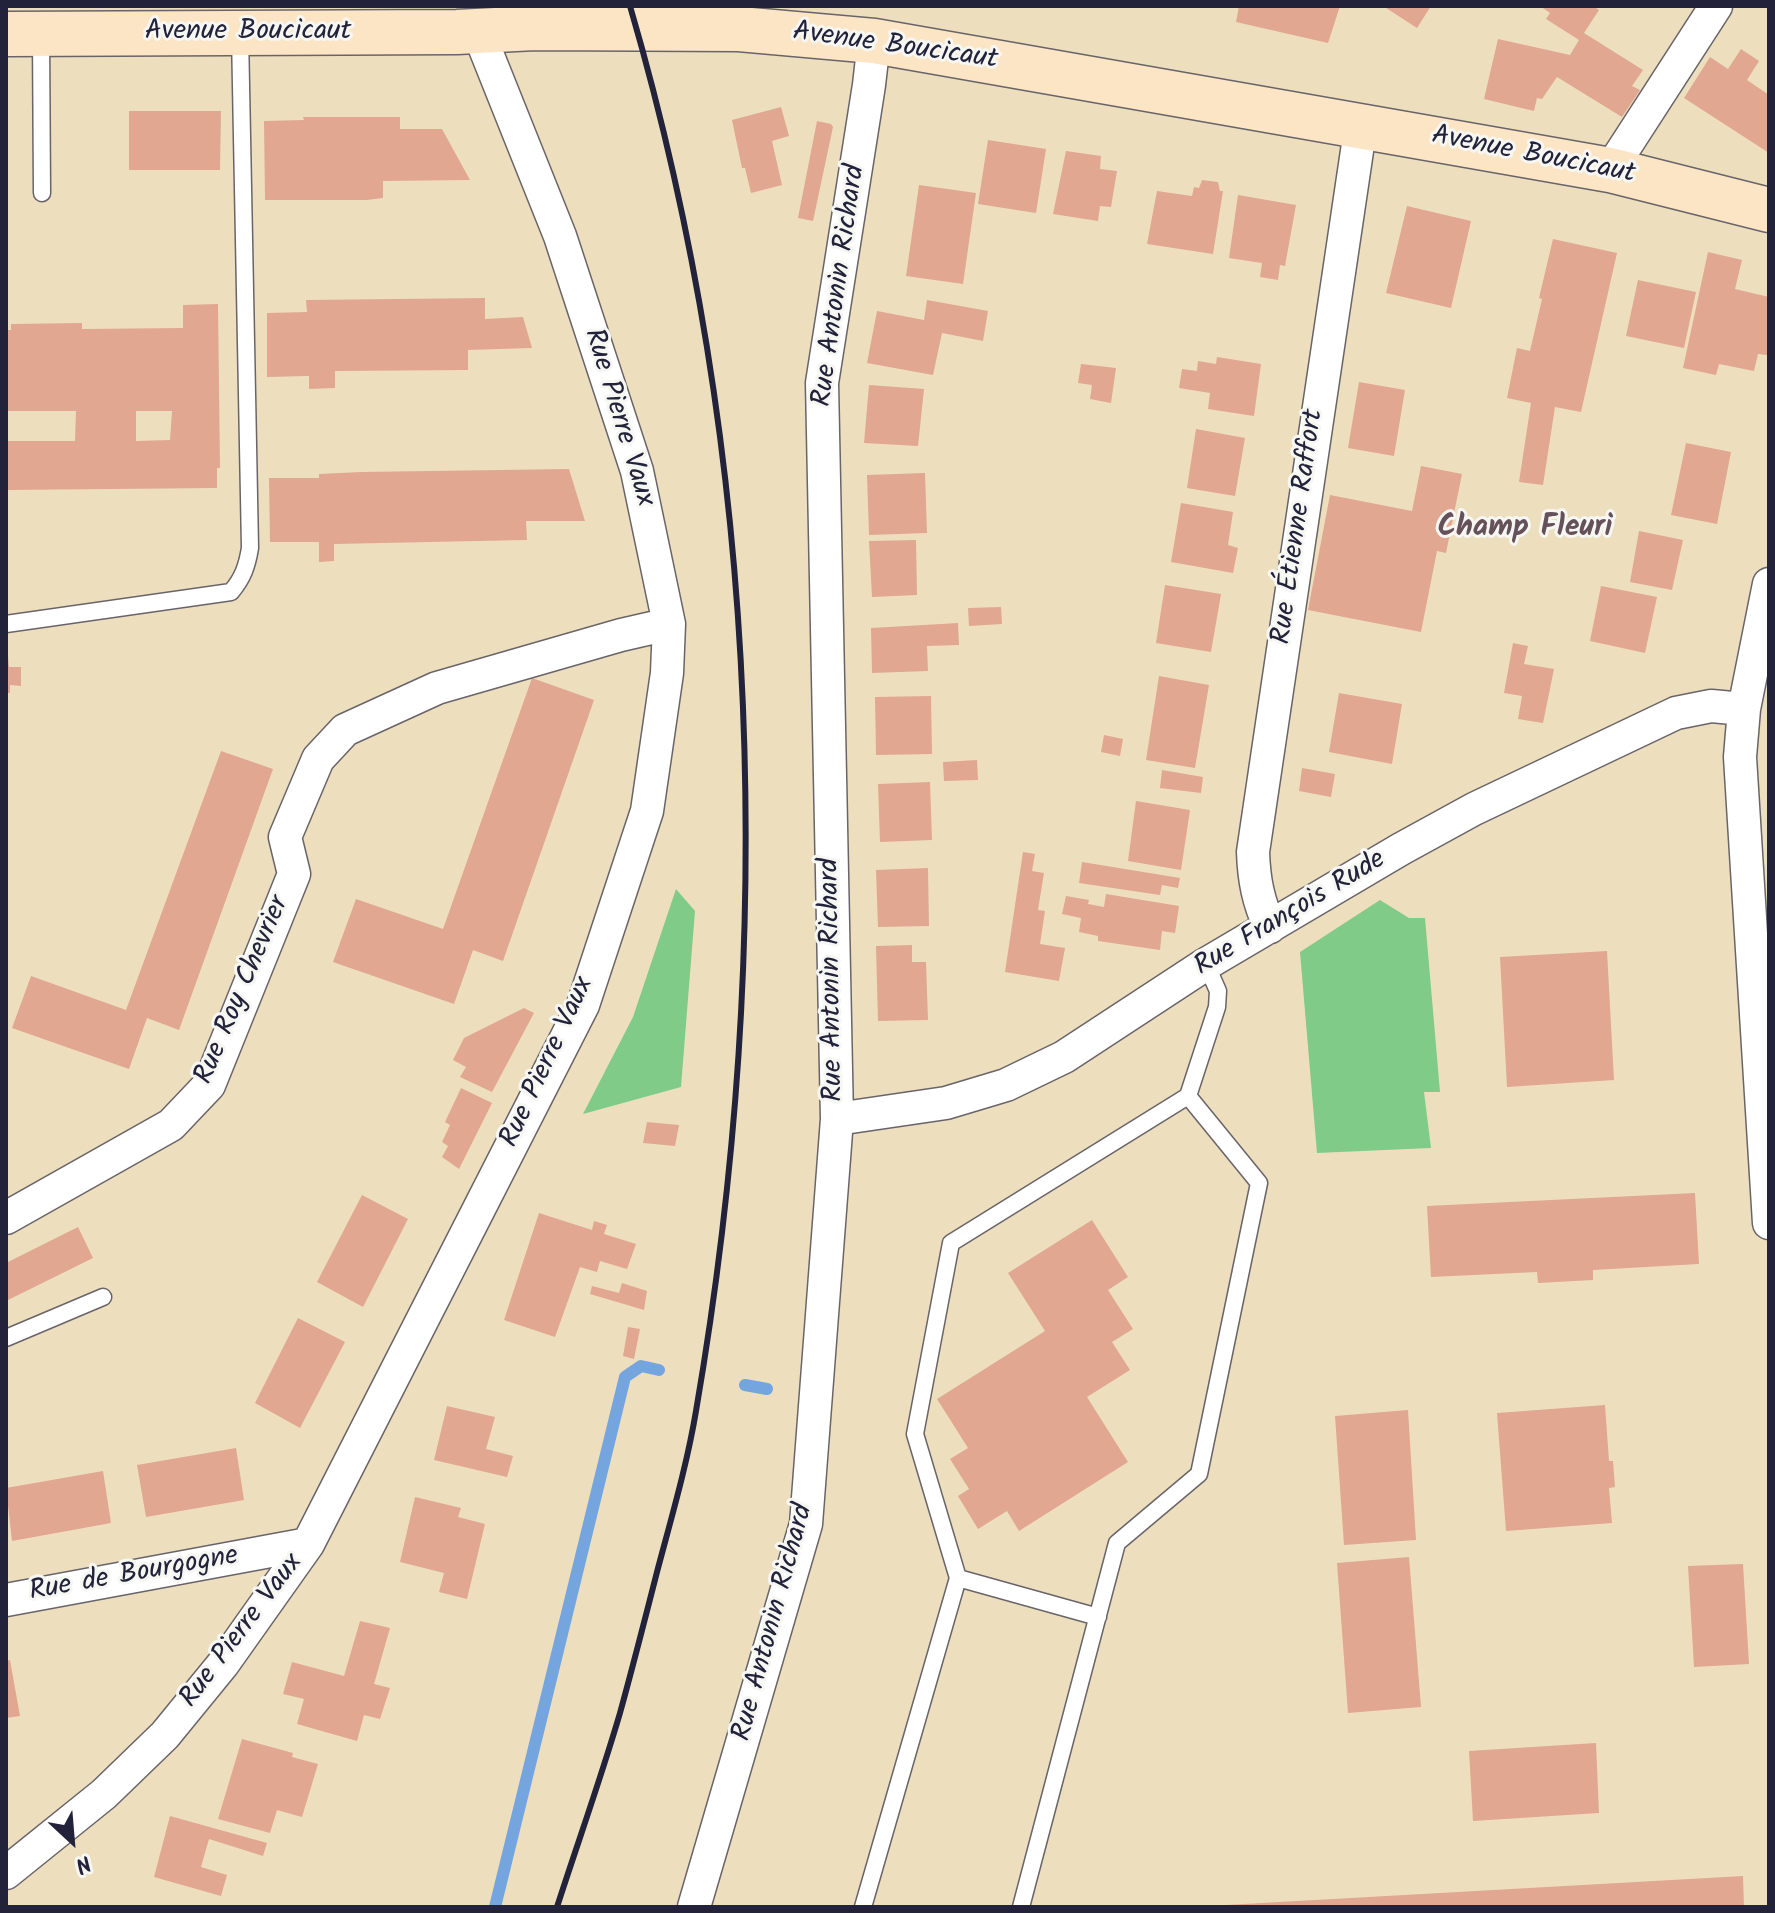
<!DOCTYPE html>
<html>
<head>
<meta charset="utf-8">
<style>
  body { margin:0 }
  #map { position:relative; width:1775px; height:1913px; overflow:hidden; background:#eddfbe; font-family:Kalam,sans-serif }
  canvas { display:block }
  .frame { position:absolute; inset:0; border:8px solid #22223b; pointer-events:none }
  .north { position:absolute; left:32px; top:1801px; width:80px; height:80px; -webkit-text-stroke:6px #f6f6f2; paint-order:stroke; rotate:154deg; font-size:22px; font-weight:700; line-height:32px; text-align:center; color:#22223b }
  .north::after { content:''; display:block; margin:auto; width:28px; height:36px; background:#22223b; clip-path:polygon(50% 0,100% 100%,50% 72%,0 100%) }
</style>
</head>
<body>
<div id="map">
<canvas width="1775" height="1913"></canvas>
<div class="frame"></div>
<div class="north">N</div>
</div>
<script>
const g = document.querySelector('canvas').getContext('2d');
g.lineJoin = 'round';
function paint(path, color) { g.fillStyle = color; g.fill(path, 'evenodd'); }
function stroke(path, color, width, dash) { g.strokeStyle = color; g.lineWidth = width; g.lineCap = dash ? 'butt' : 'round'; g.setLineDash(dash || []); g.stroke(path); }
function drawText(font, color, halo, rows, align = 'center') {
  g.font = font + ' Kalam,sans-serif'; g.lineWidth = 6; g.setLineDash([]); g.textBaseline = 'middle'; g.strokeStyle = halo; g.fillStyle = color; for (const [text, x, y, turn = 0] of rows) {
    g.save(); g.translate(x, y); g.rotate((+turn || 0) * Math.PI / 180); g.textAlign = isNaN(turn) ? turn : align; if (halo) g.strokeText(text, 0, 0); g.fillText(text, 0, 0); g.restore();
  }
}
paint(new Path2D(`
  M 676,889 L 695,911 L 681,1087 L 583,1114 L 633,1017 Z
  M 1380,900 L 1409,918 L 1425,918 L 1440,1092 L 1424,1092 L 1431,1148 L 1317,1153 L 1300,952 Z`), '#81cb88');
stroke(new Path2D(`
  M 745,1385 L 767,1389
  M 495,1907 L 625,1377 L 641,1366 L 659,1370`), '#75a5df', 12);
paint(new Path2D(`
  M 1239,6 L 1340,6 L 1328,43 L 1236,22 Z
  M 1383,6 L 1431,6 L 1417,28 Z
  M 1540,6 L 1593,6 L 1599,10 L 1584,33 L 1643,70 L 1632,86 L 1640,90 L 1622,117 L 1557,77 L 1542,99 L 1537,98 L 1534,111 L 1484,99 L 1498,39 L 1570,55 L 1579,40 L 1546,19 L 1550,13 Z
  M 1741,49 L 1759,61 L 1747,80 L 1769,95 L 1769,153 L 1684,98 L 1710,57 L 1728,69 Z
  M 781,107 L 789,136 L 772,141 L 782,185 L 751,193 L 745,168 L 742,168 L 732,120 Z
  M 129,111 L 221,111 L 220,170 L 129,170 Z
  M 303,117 L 400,117 L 400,129 L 442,129 L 470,180 L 383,181 L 383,198 L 367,200 L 265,200 L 264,121 L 304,120 Z
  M 817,121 L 831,124 L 833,127 L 813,221 L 798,218 Z
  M 988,140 L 1046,149 L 1036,213 L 978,204 Z
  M 1066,151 L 1101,156 L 1100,169 L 1117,171 L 1111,207 L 1100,206 L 1098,221 L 1053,214 Z
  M 1202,180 L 1218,182 L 1220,191 L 1223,191 L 1213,254 L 1147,244 L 1157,191 L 1192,196 L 1194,187 L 1199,188 Z
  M 919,185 L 976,193 L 963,284 L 906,276 Z
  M 1238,195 L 1296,205 L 1285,266 L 1280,265 L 1278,280 L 1260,277 L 1262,263 L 1229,258 Z
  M 1407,206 L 1471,221 L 1451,308 L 1386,293 Z
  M 1553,239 L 1617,253 L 1581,412 L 1555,407 L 1543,485 L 1519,482 L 1531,403 L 1507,398 L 1517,348 L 1530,351 L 1542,299 L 1539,298 Z
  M 1708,252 L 1742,260 L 1735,289 L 1769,297 L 1769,345 L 1767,355 L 1758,354 L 1754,371 L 1719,364 L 1716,375 L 1683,368 Z
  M 1638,280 L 1696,292 L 1684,348 L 1626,336 Z
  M 485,298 L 485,319 L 523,317 L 532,348 L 468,350 L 468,370 L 335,371 L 335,388 L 309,389 L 309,376 L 267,377 L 267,313 L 307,312 L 306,300 Z
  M 927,300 L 988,311 L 983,341 L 942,333 L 933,375 L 867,363 L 877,311 L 924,320 Z
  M 218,304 L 220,468 L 217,468 L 217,488 L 6,490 L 6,441 L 75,441 L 76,411 L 6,411 L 6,330 L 11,330 L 11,324 L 82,323 L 82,329 L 183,328 L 183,305 ZM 136,411 L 172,411 L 170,440 L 136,441 Z
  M 1217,357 L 1261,364 L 1254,416 L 1208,409 L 1210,393 L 1179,388 L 1182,369 L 1197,371 L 1198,361 L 1216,364 Z
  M 1081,364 L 1116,368 L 1111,403 L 1090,399 L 1092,385 L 1078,383 Z
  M 1359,382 L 1405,390 L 1394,456 L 1348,448 Z
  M 869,385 L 924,389 L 918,446 L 864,443 Z
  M 1196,429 L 1245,438 L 1235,496 L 1187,488 Z
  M 1686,443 L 1731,452 L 1717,524 L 1671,515 Z
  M 1421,466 L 1462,474 L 1446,553 L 1437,551 L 1421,632 L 1308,610 L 1330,495 L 1412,511 Z
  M 569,469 L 585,521 L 526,521 L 527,540 L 334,544 L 334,561 L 319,562 L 319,542 L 270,542 L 269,478 L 319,478 L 319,474 L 361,472 Z
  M 925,473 L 927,533 L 869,535 L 867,475 Z
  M 1181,503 L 1233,512 L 1228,545 L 1238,548 L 1233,573 L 1171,562 Z
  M 1639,531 L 1683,540 L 1672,590 L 1630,582 Z
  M 916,540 L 917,595 L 872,597 L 869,541 Z
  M 1165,585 L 1221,594 L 1211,652 L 1156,643 Z
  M 1601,586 L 1657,597 L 1645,653 L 1590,641 Z
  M 1001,607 L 1002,624 L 969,626 L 968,608 Z
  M 958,623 L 959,645 L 927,646 L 928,671 L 872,673 L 871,628 Z
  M 1513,643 L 1528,646 L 1524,664 L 1554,669 L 1543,723 L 1518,719 L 1522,696 L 1504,693 Z
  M 6,656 L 8,656 L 9,667 L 21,667 L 21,686 L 10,685 L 10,693 L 6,693 Z
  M 1159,676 L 1209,685 L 1195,768 L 1146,760 Z
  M 532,678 L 594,700 L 503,961 L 473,950 L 454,1004 L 333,962 L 356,899 L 443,929 Z
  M 1339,693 L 1402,704 L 1392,764 L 1329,752 Z
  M 931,696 L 932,754 L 876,755 L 875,697 Z
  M 1104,735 L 1123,739 L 1120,756 L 1101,752 Z
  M 221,751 L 273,769 L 179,1030 L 147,1018 L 129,1069 L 12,1028 L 31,976 L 126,1010 Z
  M 977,760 L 978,780 L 944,781 L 943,762 Z
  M 1302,768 L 1335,774 L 1331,797 L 1299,791 Z
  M 1162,770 L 1203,777 L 1201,793 L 1160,788 Z
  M 930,782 L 932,840 L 880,842 L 878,784 Z
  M 1136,801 L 1190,810 L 1181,870 L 1128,861 Z
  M 1023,852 L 1035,854 L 1032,871 L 1044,873 L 1038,910 L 1045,911 L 1040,944 L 1065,948 L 1059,981 L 1005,972 Z
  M 1082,862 L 1180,878 L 1178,888 L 1162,885 L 1160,895 L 1079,883 Z
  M 928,868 L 929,926 L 878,927 L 876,870 Z
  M 1106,894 L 1179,906 L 1175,933 L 1162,931 L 1160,950 L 1098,941 L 1098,936 L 1079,932 L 1081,918 L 1062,914 L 1066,896 L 1089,900 L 1088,904 L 1104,907 Z
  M 912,945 L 912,962 L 926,962 L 928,1020 L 878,1021 L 876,946 Z
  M 1607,951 L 1614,1080 L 1507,1087 L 1500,957 Z
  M 524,1008 L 534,1013 L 492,1092 L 460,1077 L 466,1067 L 453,1060 L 464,1038 Z
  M 461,1088 L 492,1103 L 459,1169 L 442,1157 L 448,1146 L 442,1142 L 450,1125 L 445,1122 Z
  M 647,1122 L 679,1125 L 675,1146 L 643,1143 Z
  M 1695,1193 L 1699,1264 L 1593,1270 L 1593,1280 L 1538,1283 L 1537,1272 L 1431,1277 L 1427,1206 Z
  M 362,1195 L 408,1219 L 363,1307 L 317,1282 Z
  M 539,1213 L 592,1230 L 594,1221 L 607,1225 L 604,1234 L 636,1244 L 627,1269 L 600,1261 L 597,1272 L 580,1267 L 555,1337 L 504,1320 Z
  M 1092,1220 L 1128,1277 L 1108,1290 L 1133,1329 L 1112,1342 L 1130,1370 L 1087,1397 L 1128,1462 L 1019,1531 L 1007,1511 L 978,1529 L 958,1496 L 969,1489 L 950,1459 L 968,1448 L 937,1399 L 1045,1331 L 1008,1273 Z
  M 78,1227 L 93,1258 L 6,1301 L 6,1263 Z
  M 622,1283 L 647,1291 L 644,1310 L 590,1294 L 592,1286 L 619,1293 Z
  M 298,1318 L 345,1342 L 300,1428 L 255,1403 Z
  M 628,1327 L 640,1329 L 634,1359 L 623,1356 Z
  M 1605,1405 L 1609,1461 L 1613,1461 L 1615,1487 L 1609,1488 L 1612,1523 L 1506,1531 L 1497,1413 Z
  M 447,1406 L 495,1417 L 486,1449 L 513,1456 L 507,1477 L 434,1460 Z
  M 1408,1410 L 1416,1540 L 1344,1545 L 1335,1416 Z
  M 236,1448 L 244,1500 L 146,1517 L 137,1465 Z
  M 103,1471 L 111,1523 L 12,1541 L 6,1488 Z
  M 415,1497 L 461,1508 L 458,1517 L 485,1524 L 467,1599 L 439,1592 L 444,1573 L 400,1562 Z
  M 1409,1557 L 1421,1707 L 1348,1713 L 1337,1563 Z
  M 1743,1564 L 1749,1664 L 1694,1667 L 1688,1566 Z
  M 360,1621 L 390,1628 L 374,1684 L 390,1688 L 380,1719 L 364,1715 L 357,1741 L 297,1724 L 304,1699 L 283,1694 L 292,1662 L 344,1676 Z
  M 10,1660 L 20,1716 L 6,1718 L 6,1661 Z
  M 242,1739 L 293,1753 L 292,1757 L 318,1764 L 302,1817 L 277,1810 L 270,1833 L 218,1819 Z
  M 1596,1743 L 1599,1813 L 1473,1821 L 1469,1751 Z
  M 170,1816 L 267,1843 L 263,1856 L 209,1839 L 201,1867 L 227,1875 L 221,1896 L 154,1877 Z
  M 1743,1876 L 1744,1907 L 1226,1907 L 1226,1905 Z`), '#e1a790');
const lane = new Path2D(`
  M 41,35 L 42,193
  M 6,624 L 231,592 C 243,578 247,566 250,548 L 240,34
  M 6,1338 L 103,1297
  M 958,1578 L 1098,1617
  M 863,1907 L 958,1578 L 915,1434 L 951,1243 L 1188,1096
  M 1021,1907 L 1117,1543 L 1199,1474 L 1259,1183 L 1188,1096 L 1217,1007 L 1218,991 L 1206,964`);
const street = new Path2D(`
  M 1610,170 L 1716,6
  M 1769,584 L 1744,709 L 1740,757 L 1769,1223
  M 1270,927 C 1258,901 1254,880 1253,852 L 1361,124
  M 837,1119 L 946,1103 L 1006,1085 L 1064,1057 L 1206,964 L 1401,849 L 1474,809 L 1676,713 L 1711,706 L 1744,709
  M 6,1218 L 171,1125 L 209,1085 L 294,874 L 285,837 L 318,759 L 345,730 L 437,688 L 621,635 L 669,624
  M 6,1600 L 308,1544
  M 6,1873 L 104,1794 L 165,1735 L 223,1664 L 308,1544 L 583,1005 L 647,811 L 667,673 L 669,624 L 637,471 L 560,236 L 478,31
  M 694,1907 L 806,1524 L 837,1119 L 822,383 L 869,85 L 874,41`);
const secondary = new Path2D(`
  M 6,34 L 457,32 L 535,28 L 739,29 L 874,41 L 1610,170 L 1769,210`);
stroke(lane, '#696469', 19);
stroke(street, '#696469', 35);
stroke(secondary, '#696469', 47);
stroke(lane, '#fff', 16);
stroke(street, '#fff', 32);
stroke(secondary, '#fce5c4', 44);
stroke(new Path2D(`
  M 557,1907 C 578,1842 601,1778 620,1713 C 633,1666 645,1619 657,1572 C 671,1519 687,1465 696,1411 C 776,946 763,461 630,6`), '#22223b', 6);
drawText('28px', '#22223b', '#f6f6f2', [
  ["Avenue Boucicaut",248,33],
  ["Avenue Boucicaut",895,48,8],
  ["Avenue Boucicaut",1533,157,11],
  ["Rue Antonin Richard",841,286,-82],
  ["Rue Pierre Vaux",617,418,73],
  ["Rue Étienne Raffort",1300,527,-82],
  ["Rue François Rude",1291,915,-31],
  ["Rue Antonin Richard",834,980,-91],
  ["Rue Roy Chevrier",244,991,-67],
  ["Rue Pierre Vaux",549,1063,-65],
  ["Rue de Bourgogne",134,1576,-10],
  ["Rue Antonin Richard",775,1623,-75],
  ["Rue Pierre Vaux",243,1632,-53]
]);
drawText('bold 30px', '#655159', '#f6f6f2', [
  ["Champ Fleuri",1525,530]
]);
</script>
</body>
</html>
